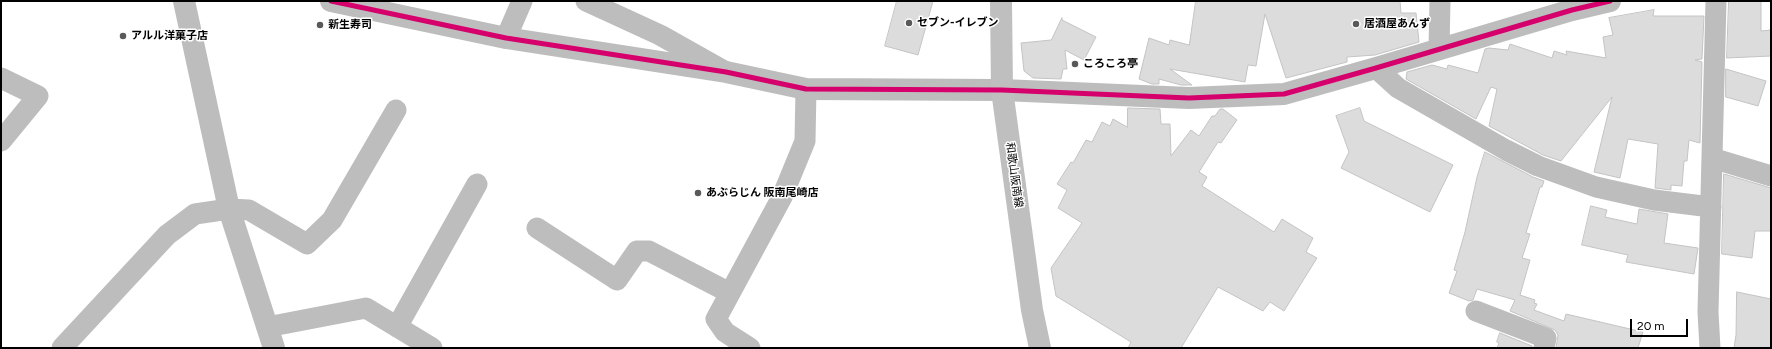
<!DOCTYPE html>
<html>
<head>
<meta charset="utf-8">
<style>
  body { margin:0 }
  #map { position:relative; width:1772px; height:349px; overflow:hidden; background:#fff; font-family:Figtree,sans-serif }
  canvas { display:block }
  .frame { position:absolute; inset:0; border:2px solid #000; pointer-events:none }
  .scale { position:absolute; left:1630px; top:319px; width:58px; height:18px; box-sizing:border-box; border:2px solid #000; border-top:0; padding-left:5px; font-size:12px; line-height:14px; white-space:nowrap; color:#000; -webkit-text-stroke:3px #fff; paint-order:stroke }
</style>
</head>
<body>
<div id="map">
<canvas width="1772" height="349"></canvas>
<div class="frame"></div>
<div class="scale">20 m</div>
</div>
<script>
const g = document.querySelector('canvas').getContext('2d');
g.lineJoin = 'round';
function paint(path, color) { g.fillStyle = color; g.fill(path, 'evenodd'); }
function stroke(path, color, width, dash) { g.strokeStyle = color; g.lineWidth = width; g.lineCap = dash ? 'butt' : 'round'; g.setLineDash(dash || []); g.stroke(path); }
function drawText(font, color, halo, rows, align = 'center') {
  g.font = font + ' Figtree,"Noto Sans JP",sans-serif'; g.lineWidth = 3; g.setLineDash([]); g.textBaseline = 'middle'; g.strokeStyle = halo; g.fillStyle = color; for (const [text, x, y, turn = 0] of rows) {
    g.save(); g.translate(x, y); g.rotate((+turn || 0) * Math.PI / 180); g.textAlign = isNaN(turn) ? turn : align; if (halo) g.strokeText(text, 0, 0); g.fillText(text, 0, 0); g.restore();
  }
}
const building = new Path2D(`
  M 897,1 L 933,1 L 918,55 L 885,46 Z
  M 1196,1 L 1400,1 L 1401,13 L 1416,13 L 1419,42 L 1375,55 L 1347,57 L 1347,62 L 1286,78 L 1265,14 L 1256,66 L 1248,65 L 1245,82 L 1170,69 L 1192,85 L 1181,85 L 1159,79 L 1159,84 L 1152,84 L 1139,79 L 1149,38 L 1169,45 L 1170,40 L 1189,45 Z
  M 1729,1 L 1761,1 L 1761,31 L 1771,30 L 1771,56 L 1727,58 Z
  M 1654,10 L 1653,16 L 1704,16 L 1702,59 L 1695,60 L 1702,62 L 1700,143 L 1689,140 L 1687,161 L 1684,161 L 1682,186 L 1671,185 L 1671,190 L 1655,188 L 1658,144 L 1628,139 L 1620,178 L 1594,172 L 1612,97 L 1561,161 L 1543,155 L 1489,126 L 1497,89 L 1491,87 L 1476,119 L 1406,79 L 1407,72 L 1432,65 L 1447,69 L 1448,65 L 1478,73 L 1485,49 L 1489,48 L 1508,50 L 1510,44 L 1552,58 L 1554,51 L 1567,55 L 1566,51 L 1606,58 L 1603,37 L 1613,35 L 1609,18 Z
  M 1062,18 L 1062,20 L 1096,37 L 1084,60 L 1065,50 L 1067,69 L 1063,69 L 1061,79 L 1033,78 L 1024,71 L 1021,43 L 1051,40 Z
  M 1726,69 L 1766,81 L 1758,106 L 1726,97 Z
  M 1128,108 L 1160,109 L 1161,124 L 1170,124 L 1171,156 L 1191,130 L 1199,136 L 1212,116 L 1215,116 L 1220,109 L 1223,109 L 1237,120 L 1221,143 L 1218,142 L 1199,172 L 1207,177 L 1202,186 L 1274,232 L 1282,219 L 1313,238 L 1306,252 L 1317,258 L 1284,311 L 1270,302 L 1263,311 L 1218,287 L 1181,348 L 1128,348 L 1131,342 L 1056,296 L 1051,268 L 1082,223 L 1058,208 L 1067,190 L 1057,184 L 1071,162 L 1073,163 L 1086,140 L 1092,142 L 1102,122 L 1110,126 L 1113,119 L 1127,127 Z
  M 1360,108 L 1364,121 L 1453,165 L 1430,212 L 1341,168 L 1349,152 L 1336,116 Z
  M 1485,152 L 1533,177 L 1544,181 L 1542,187 L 1540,187 L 1526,233 L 1530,234 L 1522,258 L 1530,260 L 1520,295 L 1535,300 L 1534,303 L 1537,304 L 1534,310 L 1564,321 L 1566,314 L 1643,332 L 1638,348 L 1556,348 L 1558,335 L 1555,330 L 1510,311 L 1515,300 L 1477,289 L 1473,300 L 1469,301 L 1449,293 L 1457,271 L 1454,270 L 1465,232 L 1477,177 Z
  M 1724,174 L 1771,188 L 1771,231 L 1755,231 L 1752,258 L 1722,254 Z
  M 1591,206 L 1607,210 L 1605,217 L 1637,224 L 1639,209 L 1668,214 L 1664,243 L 1698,248 L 1694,274 L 1626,262 L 1628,255 L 1582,245 Z
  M 1737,292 L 1771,299 L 1771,348 L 1734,348 L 1736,335 Z
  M 1500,333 L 1532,346 L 1532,348 L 1497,348 L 1499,343 L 1497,342 Z`);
paint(building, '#dcdcdc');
stroke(building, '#c4c4c4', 1);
stroke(new Path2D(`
  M 586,1 L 660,35 L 724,71
  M 506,38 L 522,1
  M 1439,49 L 1440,1
  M 1376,68 L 1398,88 L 1506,150 L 1538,166 L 1596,187 L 1654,200 L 1711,207
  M 1,78 L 38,96 L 1,141
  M 1712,158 L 1771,176
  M 537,228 L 617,280 L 637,251 L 649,251 L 730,293
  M 1476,311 L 1546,338 L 1544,348
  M 267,327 L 366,308 L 432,348
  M 397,327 L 477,184
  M 62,348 L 167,235 L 195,214 L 229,209 L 249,210 L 307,244 L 332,220 L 396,110
  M 750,348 L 725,332 L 716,319 L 782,197 L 805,141 L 806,89
  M 1710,348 L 1708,312 L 1716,1`), '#bdbdbd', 21);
stroke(new Path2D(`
  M 184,1 L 229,209 L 274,348
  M 331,1 L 506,38 L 726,72 L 806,89 L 1002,90 L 1189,98 L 1284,94 L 1376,68 L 1572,10 L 1610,1`), '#bdbdbd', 22);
stroke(new Path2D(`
  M 1001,1 L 1002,90 L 1032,310 L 1040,348`), '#bfbfbf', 22);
stroke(new Path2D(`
  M 331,1 L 506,38 L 726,72 L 806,89 L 1002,90 L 1189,98 L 1284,94 L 1376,68 L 1572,10 L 1610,1`), '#d6006c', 5);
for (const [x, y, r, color] of [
  [909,23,4,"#595959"],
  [1356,24,4,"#595959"],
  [320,25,4,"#595959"],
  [123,36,4,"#595959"],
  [1075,64,4,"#595959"],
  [698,193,4,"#595959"]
]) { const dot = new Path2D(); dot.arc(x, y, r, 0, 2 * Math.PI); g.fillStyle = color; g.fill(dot); stroke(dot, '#fff', 1.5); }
drawText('bold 11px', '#000', '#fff', [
  ["セブン-イレブン",917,23],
  ["居酒屋あんず",1364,24],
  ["新生寿司",328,25],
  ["アルル洋菓子店",131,36],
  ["ころころ亭",1083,64],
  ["あぶらじん 阪南尾崎店",706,193]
], 'left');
drawText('11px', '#000', '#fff', [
  ["和歌山阪南線",1014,175,82]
]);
</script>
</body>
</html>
